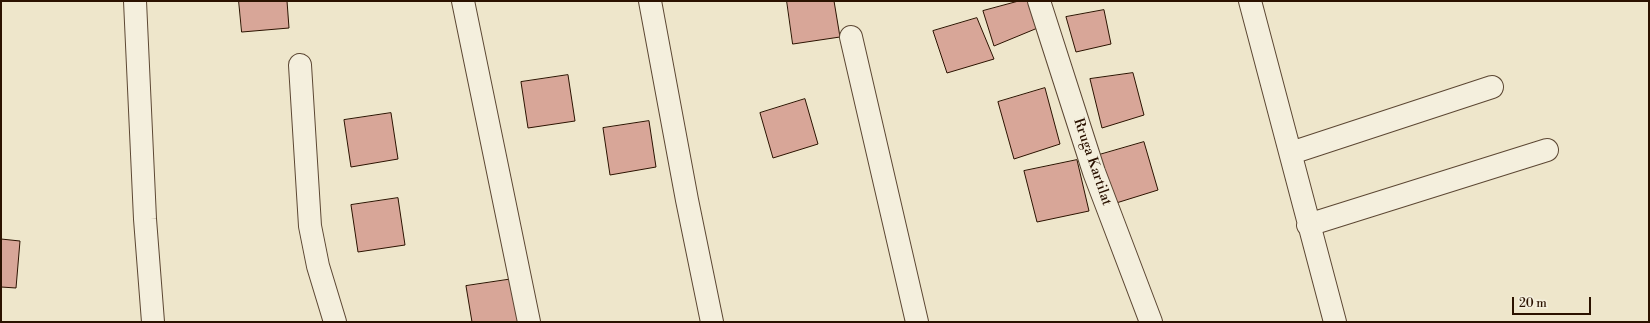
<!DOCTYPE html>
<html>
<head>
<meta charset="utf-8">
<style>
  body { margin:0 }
  #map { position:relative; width:1650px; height:323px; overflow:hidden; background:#eee6cb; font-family:"Libre Bodoni",serif }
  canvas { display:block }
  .frame { position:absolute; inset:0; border:2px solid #2b1200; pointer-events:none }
  .scale { position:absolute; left:1512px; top:297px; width:79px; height:18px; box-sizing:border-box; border:2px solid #2b1200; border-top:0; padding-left:5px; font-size:12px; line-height:14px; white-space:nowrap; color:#2b1200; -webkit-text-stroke:3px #f4efdd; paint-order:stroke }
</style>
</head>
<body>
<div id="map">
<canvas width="1650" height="323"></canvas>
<div class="frame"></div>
<div class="scale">20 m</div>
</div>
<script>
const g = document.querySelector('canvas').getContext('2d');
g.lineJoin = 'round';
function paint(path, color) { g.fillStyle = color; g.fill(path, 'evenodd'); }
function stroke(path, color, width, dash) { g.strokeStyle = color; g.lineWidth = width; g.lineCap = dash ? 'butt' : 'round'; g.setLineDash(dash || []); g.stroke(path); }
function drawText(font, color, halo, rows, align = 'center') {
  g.font = font + ' "Libre Bodoni",serif'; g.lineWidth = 3; g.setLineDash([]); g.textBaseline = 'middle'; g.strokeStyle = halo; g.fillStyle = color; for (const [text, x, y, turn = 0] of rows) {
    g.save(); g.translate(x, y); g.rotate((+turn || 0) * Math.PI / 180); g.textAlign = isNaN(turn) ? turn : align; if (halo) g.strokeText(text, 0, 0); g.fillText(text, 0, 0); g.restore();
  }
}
const building = new Path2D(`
  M 239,1 L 287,1 L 289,28 L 242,32 Z
  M 787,1 L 834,1 L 840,37 L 793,44 Z
  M 1019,1 L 1028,1 L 1040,27 L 994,46 L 983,11 Z
  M 1104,10 L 1111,44 L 1076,52 L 1066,17 Z
  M 977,18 L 994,59 L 947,73 L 933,31 Z
  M 1133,73 L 1144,115 L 1102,128 L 1090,79 Z
  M 568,75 L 575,121 L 528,128 L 521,82 Z
  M 1045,88 L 1060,144 L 1014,159 L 998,102 Z
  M 805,99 L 818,144 L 773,158 L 760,113 Z
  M 391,113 L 398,159 L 351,167 L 344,120 Z
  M 649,121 L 656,167 L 610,175 L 603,128 Z
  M 1144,142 L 1158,190 L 1113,204 L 1099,155 Z
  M 1077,160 L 1089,211 L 1037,222 L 1024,171 Z
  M 398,198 L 405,245 L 358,252 L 351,205 Z
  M 1,239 L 20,241 L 16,288 L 1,287 Z
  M 513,279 L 519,322 L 472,322 L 466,286 Z`);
paint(building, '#d8a698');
stroke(building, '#2b1200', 1);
const minor = new Path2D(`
  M 135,1 L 145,219 L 153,322
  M 463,1 L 529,322
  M 650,1 L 687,200 L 712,322
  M 1039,1 L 1094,172 L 1151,322
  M 1250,1 L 1335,322
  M 851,37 L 917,322
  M 300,65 L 310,226 L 318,266 L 335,322
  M 1291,153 L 1492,87
  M 1308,225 L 1547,150`);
stroke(minor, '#5c4733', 24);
stroke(minor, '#f4efdd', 22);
drawText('14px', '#2b1200', '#f4efdd', [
  ["Rruga Kartilat",1092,162,71]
]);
</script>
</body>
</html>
